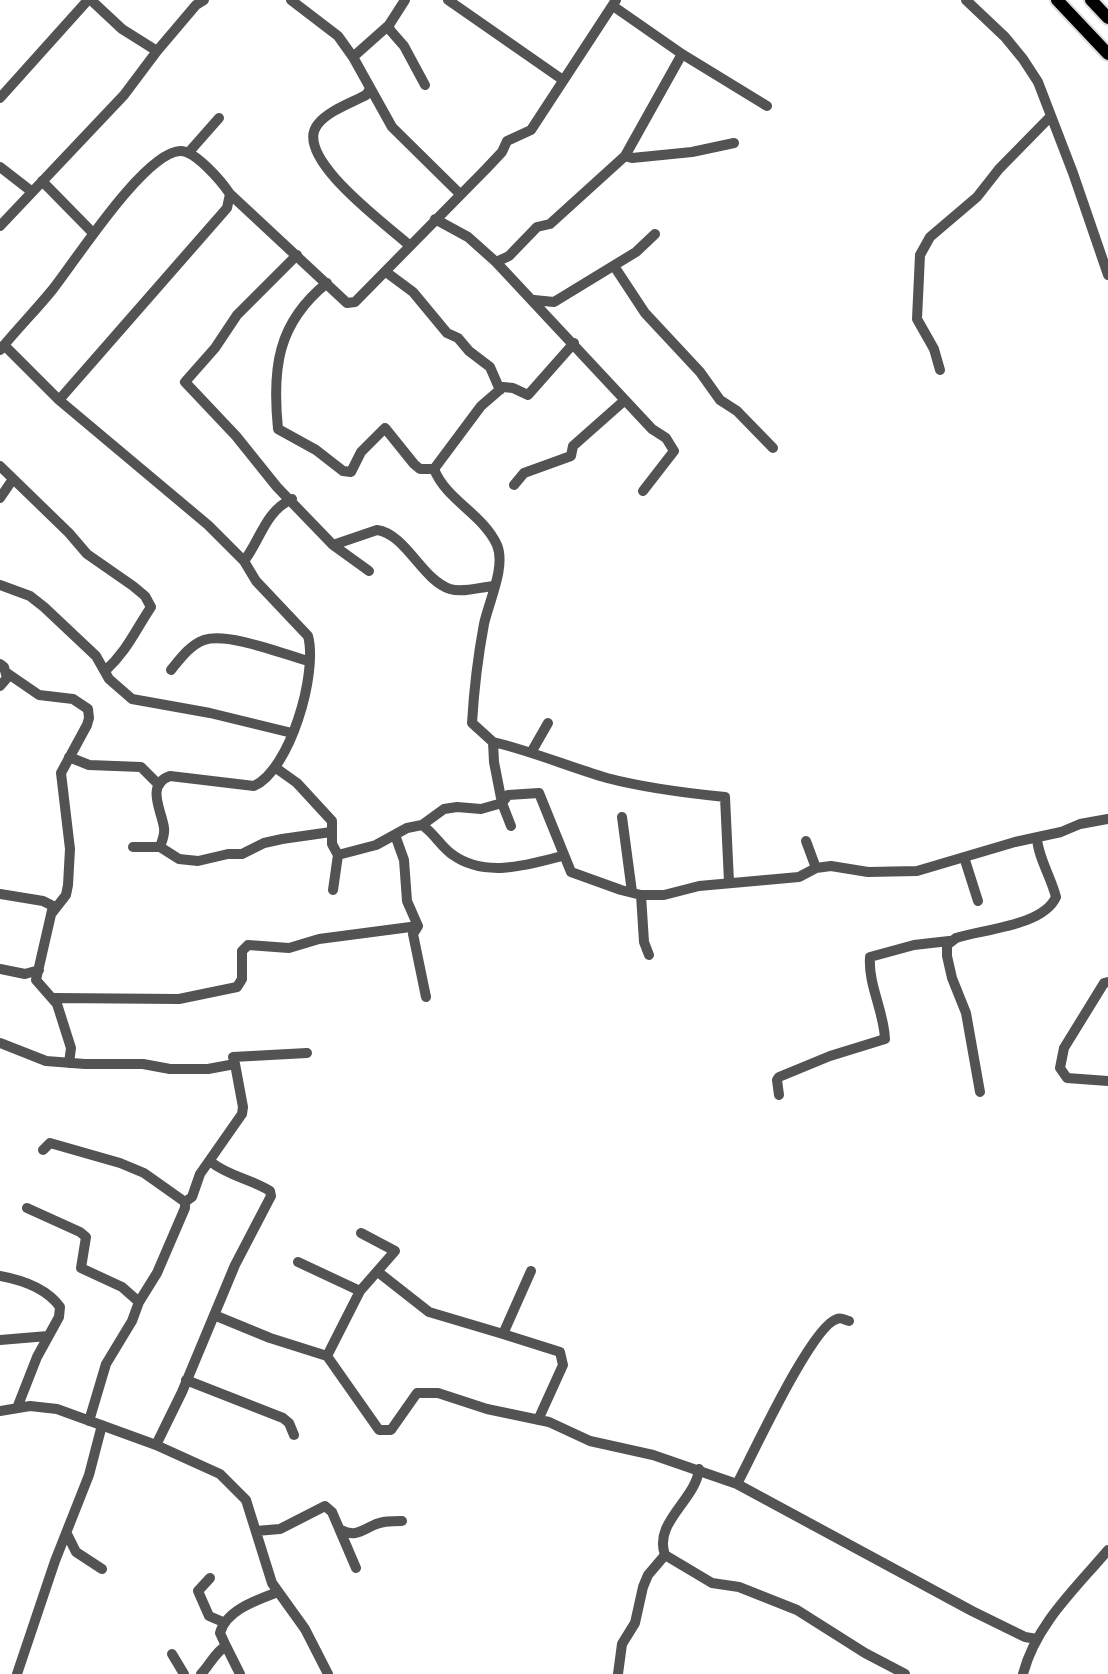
<!DOCTYPE html>
<html>
<head>
<meta charset="utf-8">
<style>
  body { margin:0 }
  canvas { display:block; background:#fff }
</style>
</head>
<body>
<canvas width="1108" height="1674"></canvas>
<script>
const g = document.querySelector('canvas').getContext('2d');
g.lineJoin = 'round';
function stroke(path, color, width, dash) { g.strokeStyle = color; g.lineWidth = width; g.lineCap = dash ? 'butt' : 'round'; g.setLineDash(dash || []); g.stroke(path); }
const major = new Path2D(`
  M 1057,0 L 1108,54
  M 1091,0 L 1108,18`);
stroke(major, '#dbdbdb', 16);
stroke(new Path2D(`
  M 91,0 L 122,29 L 157,51
  M 291,0 L 338,36 L 353,57 L 392,127 L 460,194
  M 448,0 L 563,80
  M 966,0 L 1005,37 L 1023,59 L 1038,82 L 1073,173 L 1108,275
  M 613,6 L 682,54 L 767,106
  M 389,25 L 390,30 L 404,46 L 425,85
  M 353,57 L 389,25 L 405,0
  M 370,89 L 366,95 C 351,103 328,111 318,124 C 291,156 387,225 409,245
  M 0,98 L 88,0
  M 189,152 L 219,118
  M 625,156 L 632,158 L 692,152 L 734,143
  M 0,167 L 31,191
  M 42,181 L 93,233
  M 435,219 L 468,237 L 496,262 L 652,429 L 666,438 L 674,451 L 643,491
  M 0,226 L 124,95 L 157,51 L 196,5 L 204,0
  M 297,255 L 237,315 L 215,348 L 185,382 L 236,436 L 277,487 L 333,545 L 369,571
  M 496,262 L 509,256 L 537,227 L 550,224 L 625,156 L 682,54
  M 614,266 L 645,313 L 700,372 L 720,400 L 737,411 L 773,448
  M 386,272 L 413,292 L 447,333 L 458,338 L 469,351 L 490,367 L 500,390
  M 327,283 C 277,323 272,369 278,429 L 316,450 L 343,471 L 351,472 L 361,452 L 385,428 L 414,464 L 420,469 L 434,469
  M 534,300 L 554,302 L 636,252 L 655,234
  M 4,345 L 59,400 L 208,525 L 244,561 L 256,581 L 308,636 C 318,673 290,770 254,786 L 170,776 C 145,785 162,811 164,828 C 165,835 162,841 160,847 L 133,847
  M 0,350 C 17,329 36,310 53,289 C 76,260 144,153 180,151 C 195,150 222,182 230,194 L 347,303 L 355,302 L 486,169 L 502,152 L 507,141 L 531,130 L 616,0
  M 940,370 L 934,349 L 917,319 L 920,255 L 930,237 L 977,197 L 999,169 L 1051,116
  M 59,400 L 227,208 L 230,194
  M 0,466 L 69,533 L 87,554 L 133,586 L 145,596 L 151,607 C 135,631 127,651 105,671
  M 434,469 C 446,500 483,514 497,545 C 506,567 489,601 484,624 C 478,656 474,689 472,723 L 493,742
  M 434,469 L 481,406 L 503,387 L 513,388 L 528,395 L 574,343
  M 514,485 L 524,473 L 571,456 L 573,446 L 625,400
  M 0,498 L 13,479
  M 333,545 L 377,530 C 406,534 422,580 450,589 C 463,593 481,587 494,586
  M 244,561 C 260,541 265,511 292,499
  M 0,585 L 30,596 L 44,607 L 96,656 L 109,679 L 132,699 L 210,713 L 292,733
  M 0,664 L 4,667 L 7,678 L 0,686
  M 171,670 C 180,659 190,645 204,640 C 228,632 283,654 308,661
  M 7,673 L 39,695 L 73,699 L 88,709 L 89,718 L 87,725 L 61,773 L 70,849 L 68,885 L 66,895 L 52,913
  M 532,751 L 548,723
  M 69,757 L 89,765 L 141,767 L 159,785
  M 276,768 L 297,783 L 332,821 L 332,844 L 338,855 L 376,845 L 407,828 L 422,825 L 444,809 L 457,807 L 481,809 L 502,803 L 511,826
  M 622,817 L 632,892
  M 422,825 C 435,834 441,847 453,855 C 485,878 528,865 562,856
  M 395,835 L 404,860 L 407,901 L 418,926 L 413,934 L 426,997
  M 806,841 L 816,868
  M 160,847 L 179,859 L 198,861 L 228,854 L 242,854 L 264,843 L 282,839 L 331,832
  M 964,857 L 978,901
  M 729,882 L 725,797 C 685,793 645,788 607,778 C 569,767 532,751 493,742 L 494,762 L 502,803 L 508,795 L 539,793 L 571,872 L 621,890 L 641,895 L 664,895 L 699,886 L 799,877 L 816,868 L 831,866 L 868,872 L 917,871 L 1015,842 L 1061,832 L 1080,824 L 1108,819
  M 333,890 L 338,855
  M 0,894 L 43,901 L 53,906 L 36,980 L 57,1004 L 71,1048 L 69,1063
  M 641,895 L 644,942 L 649,955
  M 0,969 L 25,974 L 39,970
  M 1108,982 L 1104,983 L 1064,1048 L 1060,1068 L 1067,1078 L 1108,1081
  M 54,998 L 179,999 L 237,987 L 242,979 L 242,951 L 248,945 L 289,948 L 319,939 L 418,926
  M 0,1043 L 46,1061 L 85,1064 L 143,1064 L 170,1069 L 208,1069 L 235,1064 L 243,1107 L 242,1114 L 200,1174 L 192,1197 L 185,1202
  M 235,1064 L 233,1057 L 307,1053
  M 980,1092 L 966,1013 L 952,978 L 947,956 L 947,945 L 956,938 C 984,929 1043,926 1056,897 C 1051,877 1038,857 1037,838
  M 779,1095 L 777,1080 L 779,1077 L 830,1056 L 885,1039 C 884,1011 868,985 870,957 L 914,945 L 949,941
  M 43,1150 L 50,1143 L 120,1163 L 144,1173 L 185,1202 L 185,1208 L 157,1273 L 139,1302
  M 27,1208 L 80,1232 L 86,1237 L 81,1268 L 122,1287 L 139,1302 L 132,1321 L 106,1364 L 89,1421
  M 298,1262 L 360,1291
  M 531,1271 L 503,1334 L 560,1352 L 563,1365 L 538,1420
  M 378,1272 L 429,1312 L 503,1334
  M 0,1276 C 22,1280 47,1289 60,1307 L 59,1317 L 37,1357 L 17,1408
  M 214,1315 L 270,1338 L 327,1356 L 379,1430 L 391,1430 L 417,1393 L 438,1393 L 487,1409 L 549,1422 L 590,1441 L 653,1455 L 737,1484 L 972,1611 L 1025,1637 L 1037,1639
  M 0,1340 L 48,1336
  M 327,1356 L 360,1291 L 395,1251 L 361,1233
  M 186,1380 L 283,1418 L 289,1423 L 294,1435
  M 0,1411 L 30,1406 L 57,1409 L 156,1445 L 220,1474 L 246,1500 L 272,1583 L 305,1629 L 328,1674
  M 156,1445 L 182,1392 L 235,1265 L 271,1196 L 270,1191 C 251,1179 228,1176 211,1162
  M 699,1469 C 696,1500 653,1522 665,1555 L 712,1583 L 739,1587 L 797,1610 L 865,1653 L 905,1674
  M 737,1484 C 752,1456 812,1325 837,1319 C 841,1317 845,1320 849,1321
  M 341,1530 C 355,1537 361,1531 374,1525 C 382,1521 392,1521 402,1521
  M 256,1531 L 280,1529 L 325,1506 L 332,1512 L 356,1568
  M 67,1534 L 76,1552 L 102,1569
  M 210,1578 L 198,1591 L 209,1616 L 223,1622
  M 226,1646 L 220,1633 C 226,1610 257,1600 278,1592
  M 172,1654 L 184,1674
  M 17,1674 L 55,1561 L 89,1475 L 102,1425
  M 201,1674 C 210,1665 215,1652 226,1646 L 240,1674
  M 618,1674 L 622,1644 L 635,1623 L 643,1587 L 648,1575 L 665,1555
  M 1023,1674 C 1036,1624 1076,1588 1108,1550`), '#535353', 10);
stroke(major, '#000', 12);
</script>
</body>
</html>
